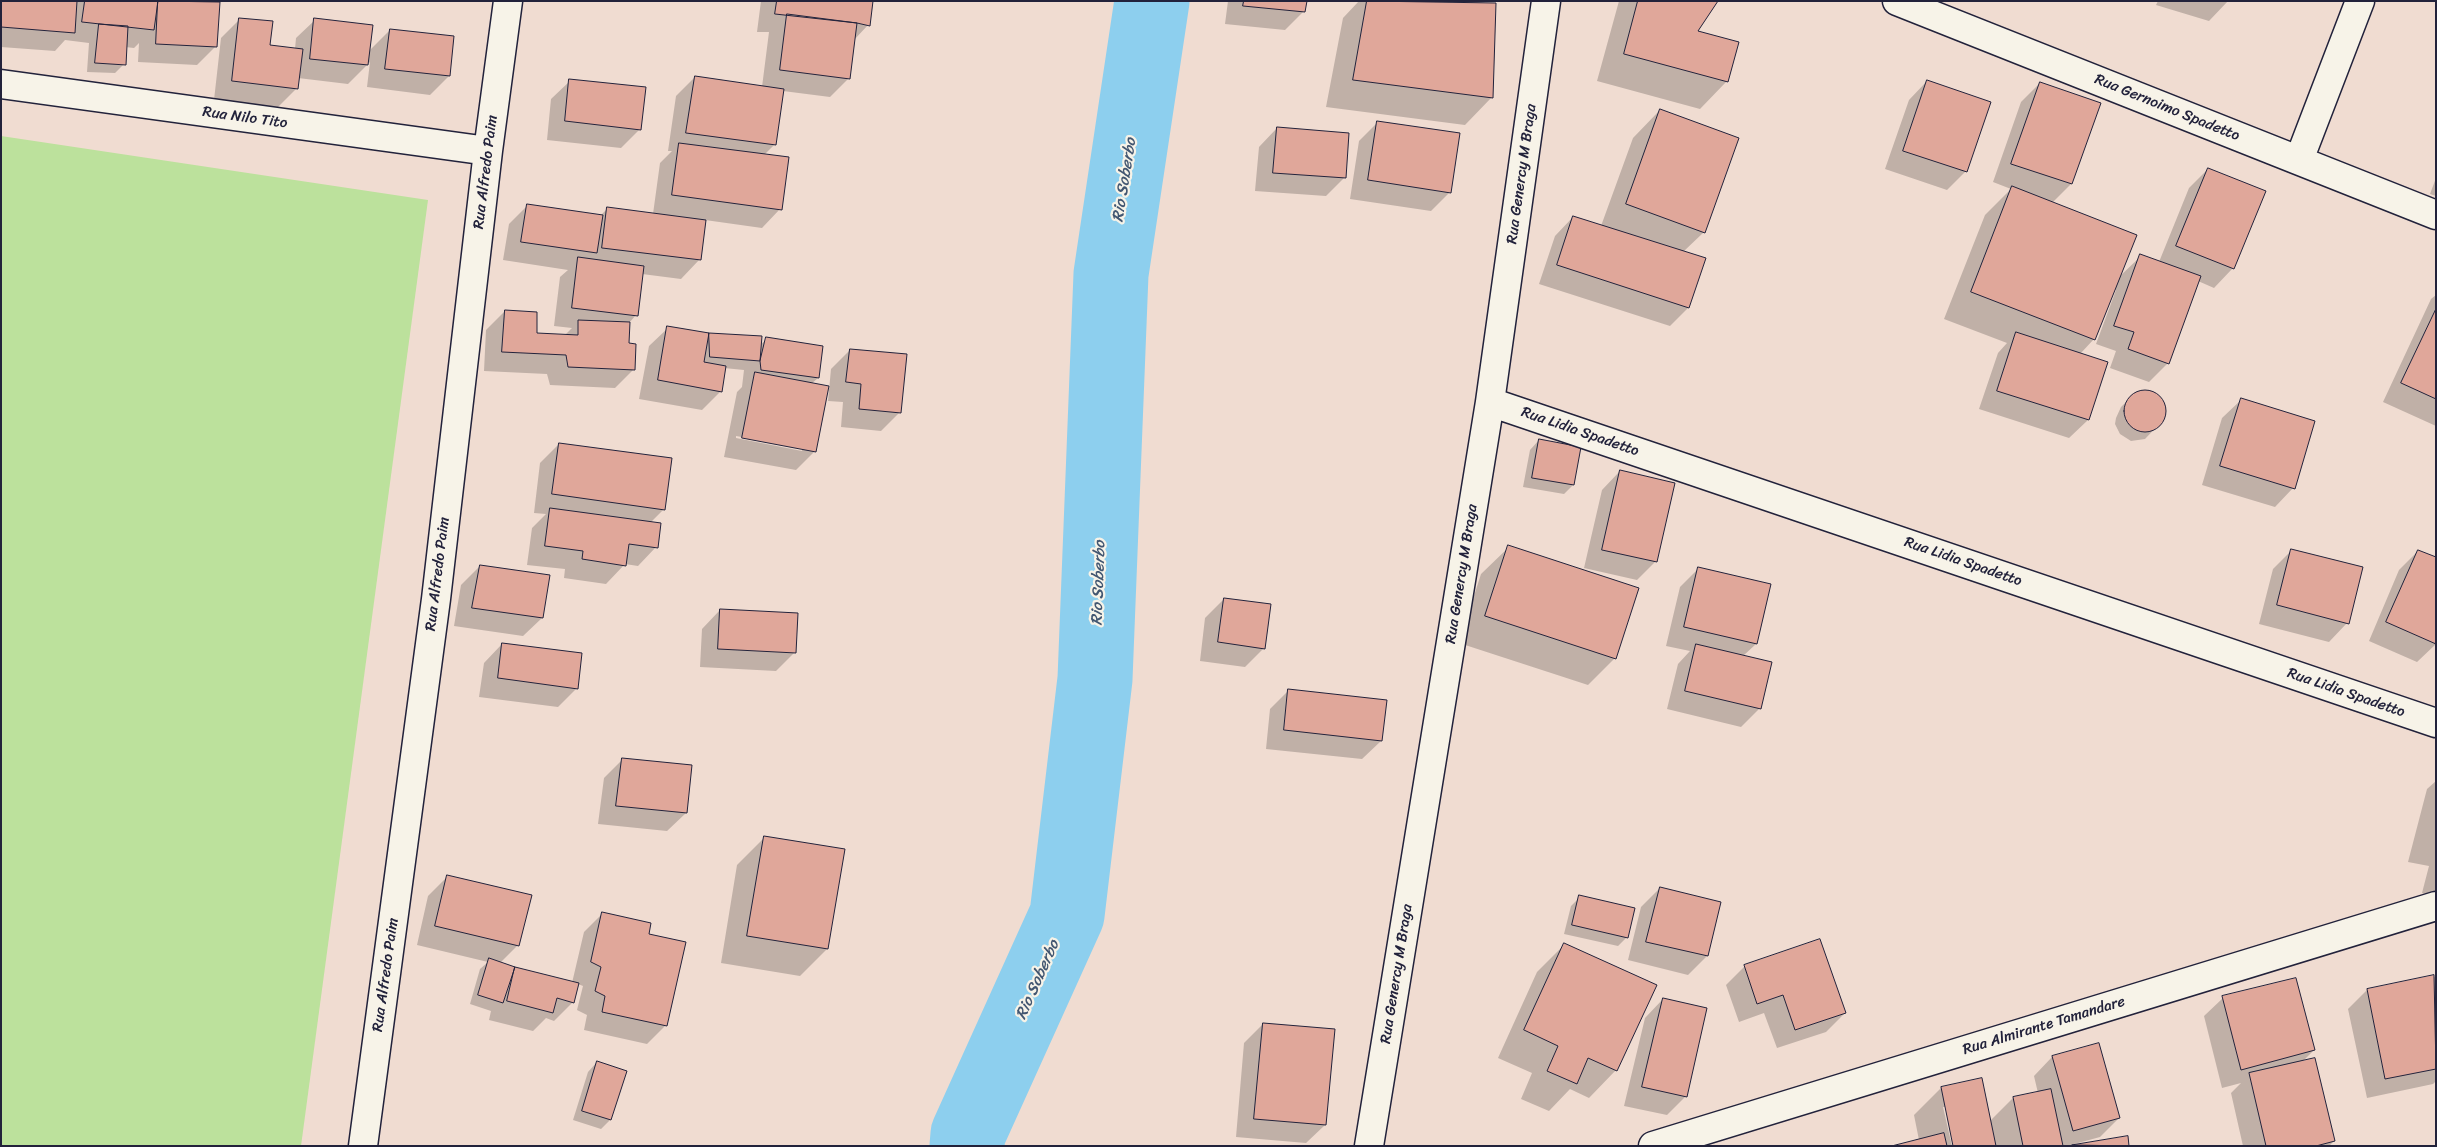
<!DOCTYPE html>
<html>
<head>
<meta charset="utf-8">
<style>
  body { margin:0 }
  #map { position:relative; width:2437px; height:1147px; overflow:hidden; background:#f0dcd1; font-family:Sriracha,sans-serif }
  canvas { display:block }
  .frame { position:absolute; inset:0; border:2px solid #22223b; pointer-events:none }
</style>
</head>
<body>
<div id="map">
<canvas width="2437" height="1147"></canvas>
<div class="frame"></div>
</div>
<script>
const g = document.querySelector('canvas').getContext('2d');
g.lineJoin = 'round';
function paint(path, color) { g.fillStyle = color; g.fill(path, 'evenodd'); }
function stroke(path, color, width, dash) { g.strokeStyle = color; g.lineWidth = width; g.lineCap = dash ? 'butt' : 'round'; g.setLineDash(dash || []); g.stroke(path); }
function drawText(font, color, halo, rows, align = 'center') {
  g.font = font + ' Sriracha,sans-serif'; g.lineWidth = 4.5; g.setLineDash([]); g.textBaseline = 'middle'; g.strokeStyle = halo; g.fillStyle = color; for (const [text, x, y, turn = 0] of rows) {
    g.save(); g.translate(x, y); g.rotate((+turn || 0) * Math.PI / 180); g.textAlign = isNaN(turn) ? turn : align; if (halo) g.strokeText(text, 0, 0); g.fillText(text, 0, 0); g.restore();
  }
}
paint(new Path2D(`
  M 1,136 L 428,200 L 301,1146 L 1,1146 Z`), '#bce19c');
paint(new Path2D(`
  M 1,1 L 176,1 L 219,4 L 216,46 L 197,65 L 138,62 L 139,43 L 134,48 L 125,47 L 124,64 L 115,73 L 87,72 L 89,43 L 65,40 L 55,51 L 1,47 Z
  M 761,1 L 872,1 L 868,25 L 854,40 L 849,78 L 830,97 L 783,91 L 775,144 L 764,155 L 780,209 L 762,228 L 705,220 L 699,260 L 681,279 L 642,274 L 636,315 L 629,323 L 627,345 L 634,369 L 615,388 L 550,385 L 547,374 L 484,371 L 486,330 L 505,311 L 535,334 L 564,336 L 572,328 L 554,326 L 560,277 L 568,270 L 503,260 L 509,224 L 528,205 L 600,216 L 607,209 L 653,214 L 660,163 L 672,151 L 668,151 L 676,96 L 695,77 L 762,87 L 769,32 L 757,32 Z
  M 1228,1 L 1306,1 L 1303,12 L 1285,30 L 1225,24 Z
  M 1359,1 L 1467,1 L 1495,4 L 1492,97 L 1465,125 L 1326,107 L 1343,18 Z
  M 1619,1 L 1717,1 L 1696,32 L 1727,81 L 1700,109 L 1597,81 Z
  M 2158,1 L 2228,1 L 2209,21 L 2156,5 Z
  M 240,19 L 269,46 L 295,49 L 296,38 L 315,20 L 369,51 L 390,30 L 453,37 L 449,76 L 430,95 L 367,87 L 370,62 L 348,84 L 298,78 L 297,88 L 278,107 L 214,100 L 221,38 Z
  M 570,81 L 640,129 L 621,148 L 547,140 L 551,99 Z
  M 1927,81 L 1966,171 L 1947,190 L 1885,169 L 1909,100 Z
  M 2040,83 L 2071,184 L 2052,203 L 2118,278 L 2141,256 L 2159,262 L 2189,188 L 2208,169 L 2264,192 L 2232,269 L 2214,288 L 2198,281 L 2168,363 L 2149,382 L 2110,368 L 2116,351 L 2096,344 L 2116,290 L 2114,289 L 2094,339 L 2080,354 L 2088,420 L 2069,438 L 1979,409 L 1998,353 L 2007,343 L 1944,319 L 1985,215 L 2011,189 L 1993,182 L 2021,102 Z
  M 1660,110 L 1704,232 L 1683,252 L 1688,308 L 1670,326 L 1539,284 L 1555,236 L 1573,217 L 1601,226 L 1633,138 Z
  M 1378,122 L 1450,192 L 1431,211 L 1350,199 L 1359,141 Z
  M 1277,128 L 1344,178 L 1326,196 L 1255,191 L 1259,147 Z
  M 2436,178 L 2436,196 L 2430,194 Z
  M 2436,295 L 2436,426 L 2383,402 L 2431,299 Z
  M 668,328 L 760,345 L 767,339 L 818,378 L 811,384 L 815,451 L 796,470 L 724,457 L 737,392 L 742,387 L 744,370 L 724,368 L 721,391 L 702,410 L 639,399 L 649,346 ZM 736,436 L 802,448 L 802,451 L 736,438 Z
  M 850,350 L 900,412 L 881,431 L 841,427 L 843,402 L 828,401 L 831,369 Z
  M 2150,392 L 2156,394 L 2165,405 L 2164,419 L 2145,439 L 2131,441 L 2120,434 L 2115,424 L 2116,418 L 2121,407 L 2131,397 L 2136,394 Z
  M 2241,400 L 2293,488 L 2275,507 L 2202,485 L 2222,418 Z
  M 1539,440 L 1573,485 L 1564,494 L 1523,487 L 1530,450 Z
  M 559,444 L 664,509 L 650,523 L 656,547 L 638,566 L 625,564 L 606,584 L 564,578 L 565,569 L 527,565 L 532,528 L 546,514 L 534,513 L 540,463 Z
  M 1620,471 L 1656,561 L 1637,580 L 1584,568 L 1602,490 Z
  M 1509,547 L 1615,658 L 1588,685 L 1459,643 L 1481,574 Z
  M 2292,550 L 2347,623 L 2329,642 L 2259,624 L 2273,569 Z
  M 2418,551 L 2436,558 L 2436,644 L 2417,662 L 2369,641 L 2399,570 Z
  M 480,566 L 542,618 L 523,636 L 454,626 L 461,585 Z
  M 1699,568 L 1769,585 L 1756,644 L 1743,656 L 1760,708 L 1741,727 L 1667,709 L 1678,664 L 1690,651 L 1666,646 L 1680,587 Z
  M 1224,599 L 1264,648 L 1245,667 L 1200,661 L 1205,618 Z
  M 720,610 L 795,652 L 776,671 L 700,667 L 702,629 Z
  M 502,644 L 577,688 L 558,707 L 479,697 L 484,663 Z
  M 1289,690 L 1381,741 L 1362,759 L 1266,749 L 1270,709 Z
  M 623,759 L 686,813 L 667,831 L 598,824 L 604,778 Z
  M 2436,781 L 2436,896 L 2422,893 L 2429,866 L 2408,862 L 2427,789 Z
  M 765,837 L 827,949 L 800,976 L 721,963 L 737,865 Z
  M 447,877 L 518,945 L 500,963 L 515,969 L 572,983 L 584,932 L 603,913 L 647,934 L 665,1026 L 647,1044 L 584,1030 L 587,1015 L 577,1010 L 583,986 L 578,984 L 573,1002 L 554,1021 L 546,1018 L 533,1031 L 489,1020 L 491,1011 L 470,1004 L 480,969 L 488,962 L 417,945 L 428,896 Z
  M 1660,888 L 1707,956 L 1688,975 L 1628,960 L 1641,907 Z
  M 1580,897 L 1627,937 L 1618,946 L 1564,934 L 1571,906 Z
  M 1564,945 L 1616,1070 L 1589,1098 L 1570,1089 L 1549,1111 L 1521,1099 L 1532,1073 L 1498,1058 L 1537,972 Z
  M 1745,966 L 1845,1013 L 1826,1032 L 1777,1048 L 1764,1013 L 1739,1022 L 1726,985 Z
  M 2436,976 L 2436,1081 L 2433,1084 L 2367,1098 L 2348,1009 L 2367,990 L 2433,977 L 2433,978 Z
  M 2223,998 L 2314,1050 L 2301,1063 L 2334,1141 L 2329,1146 L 2243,1146 L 2231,1093 L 2241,1083 L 2222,1088 L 2204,1016 Z
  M 1663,999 L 1686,1096 L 1667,1115 L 1624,1106 L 1645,1018 Z
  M 1263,1024 L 1325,1125 L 1306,1143 L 1236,1137 L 1244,1043 Z
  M 2052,1057 L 2119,1118 L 2100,1137 L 2067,1146 L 1954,1146 L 1946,1107 L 1943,1107 L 1952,1146 L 1897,1146 L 1919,1140 L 1914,1115 L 1941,1088 L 1981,1080 L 1990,1121 L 2013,1098 L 2038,1093 L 2034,1076 Z
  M 597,1062 L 610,1120 L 601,1129 L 573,1120 L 588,1072 Z`), '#0003');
stroke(new Path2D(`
  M 967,1146 L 968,1134 L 1067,915 L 1095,679 L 1111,274 L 1152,1`), '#8dcfee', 75);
const building = new Path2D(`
  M 1,1 L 77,1 L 75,33 L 1,27 Z
  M 85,1 L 158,1 L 154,30 L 82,22 Z
  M 158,1 L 220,2 L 217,47 L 156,44 Z
  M 777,1 L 873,1 L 870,26 L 857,23 L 775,14 Z
  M 1244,1 L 1307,1 L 1305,12 L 1243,6 Z
  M 1367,1 L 1496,3 L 1493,98 L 1353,80 Z
  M 1638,1 L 1718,1 L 1698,31 L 1739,42 L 1728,82 L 1624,54 Z
  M 787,14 L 857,23 L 850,79 L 780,70 Z
  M 239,18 L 273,21 L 270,45 L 303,49 L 298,89 L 232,81 Z
  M 314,18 L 373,25 L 368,65 L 310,59 Z
  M 99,24 L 128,26 L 126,65 L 95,63 Z
  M 390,29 L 454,36 L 450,76 L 385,69 Z
  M 695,76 L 784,89 L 776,145 L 686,133 Z
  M 569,79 L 646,87 L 641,130 L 565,121 Z
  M 1927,80 L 1991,102 L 1967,172 L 1903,151 Z
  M 2040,82 L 2101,103 L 2072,184 L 2011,164 Z
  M 1660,109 L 1739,138 L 1705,233 L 1626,204 Z
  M 1377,121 L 1460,133 L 1451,193 L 1368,180 Z
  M 1277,127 L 1349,133 L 1346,178 L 1273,173 Z
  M 679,143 L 789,157 L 782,210 L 672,195 Z
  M 2208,168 L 2266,191 L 2234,269 L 2176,246 Z
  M 2012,186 L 2137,235 L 2095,340 L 1971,292 Z
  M 527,204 L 603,215 L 597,253 L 521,242 Z
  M 607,207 L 706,220 L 701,260 L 602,248 Z
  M 1573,216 L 1706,258 L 1689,308 L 1557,265 Z
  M 2140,254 L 2201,276 L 2169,364 L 2128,349 L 2134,332 L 2114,326 Z
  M 578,257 L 644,266 L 638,316 L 572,308 Z
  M 2436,309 L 2436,399 L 2401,383 Z
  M 505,310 L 537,312 L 537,333 L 578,335 L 578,320 L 630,322 L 629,343 L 636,344 L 635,370 L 568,367 L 566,355 L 502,352 Z
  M 667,326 L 709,333 L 704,362 L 726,366 L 722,392 L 658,380 Z
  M 2016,332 L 2108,362 L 2089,420 L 1997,391 Z
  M 709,333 L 762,336 L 760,361 L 710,357 Z
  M 766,337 L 823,346 L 819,378 L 761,370 L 760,361 Z
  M 850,349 L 907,354 L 901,413 L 859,409 L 861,384 L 846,382 Z
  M 755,372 L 829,386 L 816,452 L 742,438 Z
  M2124 411a21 21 0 1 1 42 0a21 21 0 1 1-42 0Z
  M 2241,398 L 2315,421 L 2295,489 L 2220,466 Z
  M 1539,439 L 1581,447 L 1574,485 L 1532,478 Z
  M 559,443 L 672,458 L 665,510 L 552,494 Z
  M 1620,470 L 1675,483 L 1657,562 L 1602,550 Z
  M 550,508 L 661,523 L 658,548 L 629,544 L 626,566 L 582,559 L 583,551 L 545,546 Z
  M 1508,545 L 1639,588 L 1616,659 L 1485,616 Z
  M 2291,549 L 2363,567 L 2349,624 L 2277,605 Z
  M 2418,550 L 2436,557 L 2436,644 L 2386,622 Z
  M 480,565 L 550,575 L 543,618 L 472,608 Z
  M 1698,567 L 1771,584 L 1757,644 L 1684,627 Z
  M 1224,598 L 1271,604 L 1265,649 L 1218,642 Z
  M 720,609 L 798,613 L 796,653 L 718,649 Z
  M 502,643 L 582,653 L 578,689 L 498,678 Z
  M 1696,644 L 1772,662 L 1761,709 L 1685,691 Z
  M 1288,689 L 1387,700 L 1382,741 L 1284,730 Z
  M 622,758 L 692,765 L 687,813 L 616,806 Z
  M 764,836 L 845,849 L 828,949 L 747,936 Z
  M 447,875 L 532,895 L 519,946 L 435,926 Z
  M 1660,887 L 1721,902 L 1708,956 L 1646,942 Z
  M 1579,895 L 1635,908 L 1628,938 L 1572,925 Z
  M 602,912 L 651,923 L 649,934 L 686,942 L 667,1026 L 602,1012 L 605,996 L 595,991 L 601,967 L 591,962 Z
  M 1820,939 L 1846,1013 L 1795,1030 L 1783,995 L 1757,1004 L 1744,965 Z
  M 1564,943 L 1657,985 L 1617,1071 L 1588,1058 L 1577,1084 L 1547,1071 L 1558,1046 L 1524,1030 Z
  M 489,958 L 515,967 L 503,1003 L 478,995 Z
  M 515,967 L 579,983 L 574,1003 L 557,998 L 553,1013 L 507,1001 Z
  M 2434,975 L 2436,1069 L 2385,1079 L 2367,989 Z
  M 2296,978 L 2315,1050 L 2241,1070 L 2222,996 Z
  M 1663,998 L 1707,1008 L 1687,1097 L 1642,1087 Z
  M 1263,1023 L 1335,1029 L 1326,1125 L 1254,1119 Z
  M 2099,1043 L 2120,1118 L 2073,1131 L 2052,1056 Z
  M 2315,1058 L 2335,1141 L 2316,1146 L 2266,1146 L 2249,1073 Z
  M 597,1061 L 627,1071 L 611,1120 L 582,1111 Z
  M 1982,1078 L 1996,1146 L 1953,1146 L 1941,1087 Z
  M 2051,1089 L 2063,1146 L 2023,1146 L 2013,1097 Z
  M 1944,1133 L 1947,1146 L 1892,1146 Z
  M 2128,1136 L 2129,1146 L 2072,1145 Z`);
paint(building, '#e0a79a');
stroke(building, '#22223b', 1);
const minor = new Path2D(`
  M 1897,1 L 2436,215
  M 1,84 L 488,151
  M 2299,160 L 2360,1
  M 1490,402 L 2436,723
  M 363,1146 L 436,599 L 488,151 L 508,1
  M 1369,1146 L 1490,402 L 1546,1
  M 1653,1146 L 2436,906`);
stroke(minor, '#22223b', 31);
stroke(minor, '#f7f3e8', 28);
drawText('15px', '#22223b', '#f7f3e8', [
  ["Rua Gernoimo Spadetto",2167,108,22],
  ["Rua Nilo Tito",245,118,8],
  ["Rua Alfredo Paim",486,172,-83],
  ["Rua Genercy M Braga",1522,174,-82],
  ["Rua Lidia Spadetto",1580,432,19],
  ["Rua Lidia Spadetto",1963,562,19],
  ["Rua Alfredo Paim",438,574,-83],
  ["Rua Genercy M Braga",1462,574,-81],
  ["Rua Lidia Spadetto",2346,693,19],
  ["Rua Genercy M Braga",1397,974,-81],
  ["Rua Alfredo Paim",386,975,-82],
  ["Rua Almirante Tamandare",2044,1026,-17]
]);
drawText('italic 16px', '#425671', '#f7f3e8', [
  ["Rio Soberbo",1125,180,-81],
  ["Rio Soberbo",1099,583,-88],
  ["Rio Soberbo",1038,980,-66]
]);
</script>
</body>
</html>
